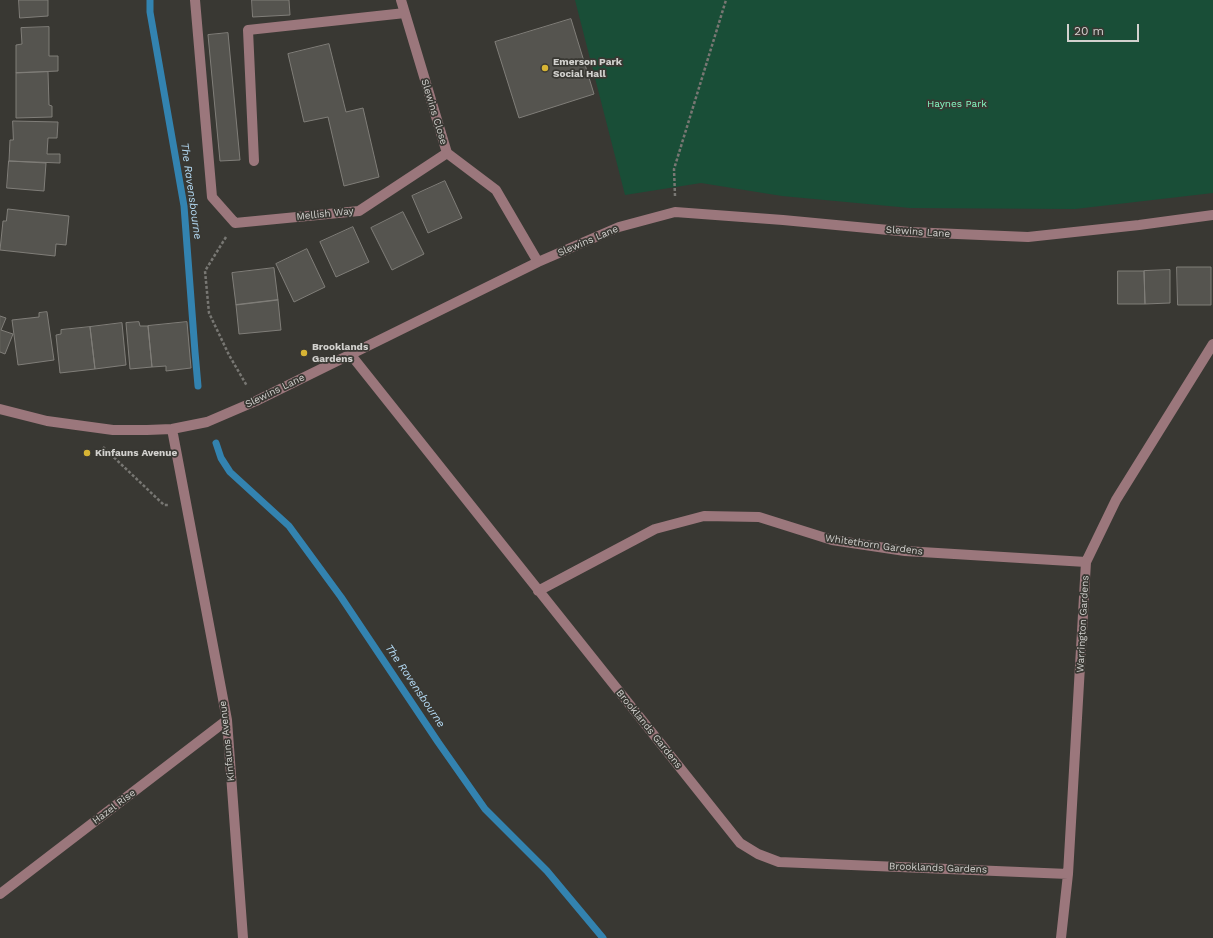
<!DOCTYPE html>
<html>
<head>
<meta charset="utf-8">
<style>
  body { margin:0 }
  #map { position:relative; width:1213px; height:938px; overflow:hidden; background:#393833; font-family:"Work Sans",sans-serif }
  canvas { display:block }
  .scale { position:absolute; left:1067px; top:24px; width:72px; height:18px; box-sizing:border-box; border:2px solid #d2d1ce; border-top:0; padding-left:5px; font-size:12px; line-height:14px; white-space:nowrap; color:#d2d1ce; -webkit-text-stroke:3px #393833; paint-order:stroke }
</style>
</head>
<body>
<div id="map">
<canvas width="1213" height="938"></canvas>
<div class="scale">20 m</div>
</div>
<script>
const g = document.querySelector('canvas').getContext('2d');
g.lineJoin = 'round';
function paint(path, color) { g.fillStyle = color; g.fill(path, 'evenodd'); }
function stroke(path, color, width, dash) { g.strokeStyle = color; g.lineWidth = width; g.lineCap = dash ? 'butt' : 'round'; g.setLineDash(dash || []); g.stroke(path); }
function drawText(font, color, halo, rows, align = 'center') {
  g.font = font + ' "Work Sans",sans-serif'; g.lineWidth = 3.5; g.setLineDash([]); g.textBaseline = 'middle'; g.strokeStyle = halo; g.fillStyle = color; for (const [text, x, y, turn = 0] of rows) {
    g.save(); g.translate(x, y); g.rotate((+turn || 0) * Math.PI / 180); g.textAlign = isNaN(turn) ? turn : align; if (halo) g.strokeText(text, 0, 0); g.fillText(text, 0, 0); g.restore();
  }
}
paint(new Path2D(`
  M 575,0 L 1213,0 L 1213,193 L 1075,209 L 910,208 L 782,196 L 701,183 L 625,195 Z`), '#194e37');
stroke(new Path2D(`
  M 150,0 L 150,12 L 184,206 L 195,352 L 198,386
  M 216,443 L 221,458 L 230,472 L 289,526 L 341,597 L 438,742 L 485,809 L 547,871 L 603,938`), '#3383b0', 7);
const building = new Path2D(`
  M 19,0 L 48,0 L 48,16 L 20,18 Z
  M 252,0 L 289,0 L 290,15 L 253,17 Z
  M 571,19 L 594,94 L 519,118 L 495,42 Z
  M 49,27 L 49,56 L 58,56 L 58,71 L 16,73 L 16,45 L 22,44 L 21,28 Z
  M 228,33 L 240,160 L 220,161 L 208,35 Z
  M 329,44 L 346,112 L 363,108 L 379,177 L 344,186 L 328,117 L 304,122 L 288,54 Z
  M 48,72 L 49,105 L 52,106 L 52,117 L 16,118 L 16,73 Z
  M 13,121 L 58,122 L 57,138 L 48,138 L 47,154 L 60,154 L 60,163 L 9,161 L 10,140 L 13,140 Z
  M 9,161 L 46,163 L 44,191 L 7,188 Z
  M 445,181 L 462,218 L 428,233 L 412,196 Z
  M 8,209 L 69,216 L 66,245 L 56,244 L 55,256 L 0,250 L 3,221 L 6,221 Z
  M 403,212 L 424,254 L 392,270 L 371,228 Z
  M 353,227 L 369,262 L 336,277 L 320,242 Z
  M 307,249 L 325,287 L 294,302 L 276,264 Z
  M 1177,267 L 1211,267 L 1211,305 L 1178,305 Z
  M 274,268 L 278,300 L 236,305 L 232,273 Z
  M 1170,270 L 1170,303 L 1145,304 L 1144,271 Z
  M 1118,271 L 1144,271 L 1145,304 L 1118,304 Z
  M 278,300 L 281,330 L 239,334 L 236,305 Z
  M 47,312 L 54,360 L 18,365 L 12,320 L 39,317 L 39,313 Z
  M 0,316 L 6,318 L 1,330 L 13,334 L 5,354 L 0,352 Z
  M 139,322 L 140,326 L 148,326 L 152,367 L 130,369 L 126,323 Z
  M 187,322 L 191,368 L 166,371 L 166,366 L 152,367 L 148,326 Z
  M 122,323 L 126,365 L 95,369 L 90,327 Z
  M 90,327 L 95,369 L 60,373 L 56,335 L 61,334 L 61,330 Z`);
paint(building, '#55544f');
stroke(building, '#807e79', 1);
stroke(new Path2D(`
  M 675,196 L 674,169 L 726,0
  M 226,237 L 205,271 L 209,313 L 229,355 L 247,386
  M 103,447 L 164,505 L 168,505`), '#787773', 2.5, [3, 2]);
stroke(new Path2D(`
  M 195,0 L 212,197 L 235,223 L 359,211 L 447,153
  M 401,0 L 447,153 L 496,190 L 538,262
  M 254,161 L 248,30 L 405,13
  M 351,355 L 740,843 L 758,854 L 779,862 L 1068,874
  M 0,409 L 47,421 L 113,430 L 147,430 L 172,429 L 207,422 L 256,401 L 538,262 L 619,227 L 675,212 L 783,220 L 910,232 L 1028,237 L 1139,225 L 1213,215
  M 172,429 L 227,720 L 243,938
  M 538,591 L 655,529 L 704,516 L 759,517 L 832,540 L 905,551 L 1086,562
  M 0,894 L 227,720
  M 1061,938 L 1068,874 L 1086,562 L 1116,500 L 1213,344`), '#9b777c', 10);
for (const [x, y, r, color] of [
  [545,68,4,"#d7b434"],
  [304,353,4,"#d7b434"],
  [87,453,4,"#d7b434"]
]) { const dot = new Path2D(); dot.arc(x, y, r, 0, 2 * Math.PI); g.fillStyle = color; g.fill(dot); stroke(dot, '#393833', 1.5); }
drawText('bold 10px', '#d2d1ce', '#393833', [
  ["Emerson Park",553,62],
  ["Social Hall",553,74],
  ["Brooklands",312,347],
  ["Gardens",312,359],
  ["Kinfauns Avenue",95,453]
], 'left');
drawText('10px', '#84f9c2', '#393833', [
  ["Haynes Park",957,104]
]);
drawText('10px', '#d2d1ce', '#393833', [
  ["Slewins Close",434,112,73],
  ["Mellish Way",325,214,-6],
  ["Slewins Lane",918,232,4],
  ["Slewins Lane",588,241,-23],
  ["Slewins Lane",275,391,-26],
  ["Whitethorn Gardens",874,545,8],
  ["Warrington Gardens",1083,624,-87],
  ["Brooklands Gardens",649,729,51],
  ["Kinfauns Avenue",227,741,-96],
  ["Hazel Rise",114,807,-37],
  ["Brooklands Gardens",938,868,2]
]);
drawText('italic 11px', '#b5dbf5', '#393833', [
  ["The Ravensbourne",191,191,82],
  ["The Ravensbourne",415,686,56]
]);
</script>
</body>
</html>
